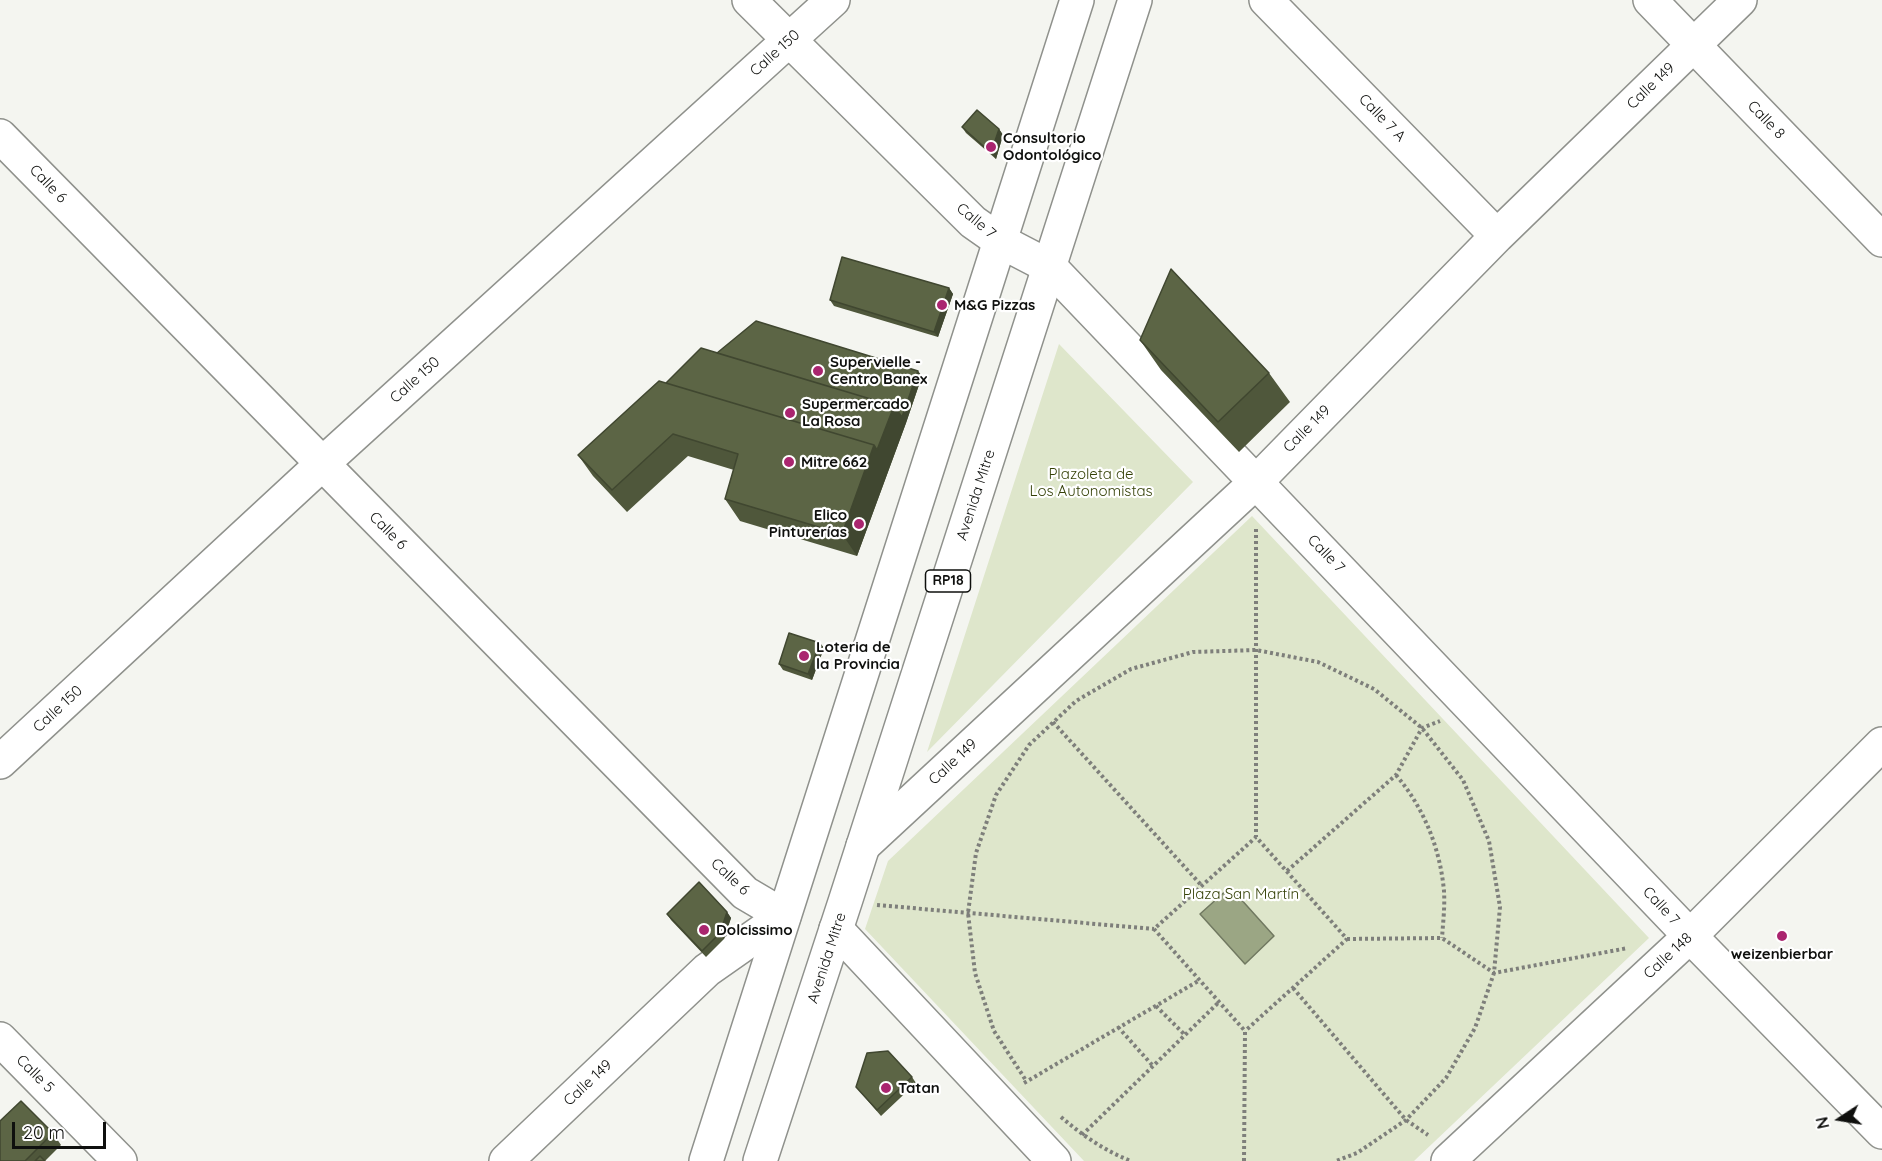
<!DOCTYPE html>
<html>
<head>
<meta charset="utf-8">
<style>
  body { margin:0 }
  #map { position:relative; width:1882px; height:1161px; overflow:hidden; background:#f4f5f0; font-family:Quicksand,sans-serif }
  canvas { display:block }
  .north { position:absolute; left:1810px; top:1089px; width:60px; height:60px; -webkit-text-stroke:4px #fff; paint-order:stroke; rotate:258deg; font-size:16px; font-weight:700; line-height:24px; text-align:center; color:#0f100e }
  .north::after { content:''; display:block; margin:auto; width:21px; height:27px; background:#0f100e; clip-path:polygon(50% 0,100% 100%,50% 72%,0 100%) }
  .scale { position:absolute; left:12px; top:1122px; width:94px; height:27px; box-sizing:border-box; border:3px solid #0f100e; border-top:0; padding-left:8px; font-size:18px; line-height:21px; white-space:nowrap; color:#0f100e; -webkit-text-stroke:4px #fff; paint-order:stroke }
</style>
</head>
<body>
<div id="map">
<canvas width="1882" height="1161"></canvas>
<div class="north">N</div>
<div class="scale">20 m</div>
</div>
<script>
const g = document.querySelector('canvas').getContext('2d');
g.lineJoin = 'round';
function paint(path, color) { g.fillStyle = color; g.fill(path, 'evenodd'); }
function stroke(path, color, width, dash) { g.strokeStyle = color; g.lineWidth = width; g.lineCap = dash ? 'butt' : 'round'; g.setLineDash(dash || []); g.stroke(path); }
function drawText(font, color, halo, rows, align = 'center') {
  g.font = font + ' Quicksand,sans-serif'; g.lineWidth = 4.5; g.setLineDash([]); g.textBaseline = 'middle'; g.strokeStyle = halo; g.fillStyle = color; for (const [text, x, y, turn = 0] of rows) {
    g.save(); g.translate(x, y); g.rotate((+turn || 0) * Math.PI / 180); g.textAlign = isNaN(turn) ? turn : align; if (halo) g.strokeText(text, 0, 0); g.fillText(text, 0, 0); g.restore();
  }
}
paint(new Path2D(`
  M 1059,344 L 1193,482 L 927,752 Z
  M 1252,516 L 1649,938 L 1414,1161 L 1084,1161 L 865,929 L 888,861 Z`), '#dee6cb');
const water = new Path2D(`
  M 1230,887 L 1274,936 L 1245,964 L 1200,914 Z`);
paint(water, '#9ba684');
stroke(water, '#717961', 1.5);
const minor = new Path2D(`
  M 749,0 L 973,222 L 1000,241 L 1050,267 L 1690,936 L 1882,1132
  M 1266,0 L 1497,236
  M 1650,0 L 1882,240
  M 0,136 L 745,893 L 784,916 L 707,970 L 506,1161
  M 0,762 L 322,464 L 833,0
  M 863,846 L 1256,482 L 1497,236 L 1740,0
  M 836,929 L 1054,1161
  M 0,1039 L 120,1161
  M 1448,1161 L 1690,936 L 1882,744`);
const primary = new Path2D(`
  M 706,1161 L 1077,0
  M 760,1161 L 845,902 L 1135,0`);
stroke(minor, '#8f918c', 36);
stroke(primary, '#8f918c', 36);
stroke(new Path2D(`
  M 1256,529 L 1256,837
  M 1053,722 L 1202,886
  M 1396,775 C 1424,808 1440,848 1444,891 C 1445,907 1443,923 1442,938
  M 1287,871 L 1396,775 L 1422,728 L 1440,721
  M 877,905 L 1154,929
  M 1347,939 L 1442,938 L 1494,973 L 1628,948
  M 1293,988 L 1406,1120 L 1428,1135
  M 1156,1006 L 1185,1035
  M 1118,1027 L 1153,1066
  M 1025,1079 L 994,1031 L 975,973 L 968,913 L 976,853 L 996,795 L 1029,745 L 1076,701 L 1131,669 L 1193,652 L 1256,650 L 1318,662 L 1374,689 L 1422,728 L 1463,780 L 1489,841 L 1500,907 L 1494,973 L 1475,1028 L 1446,1078 L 1406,1120 L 1357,1153 L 1336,1161
  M 1024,1083 L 1200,980
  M 1061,1117 C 1082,1135 1105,1151 1131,1161
  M 1082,1135 L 1219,1002
  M 1244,1161 L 1245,1031 L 1154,929 L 1256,837 L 1347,939 L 1245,1031`), '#7e7f7b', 4, [3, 3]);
stroke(minor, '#fff', 33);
stroke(primary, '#fff', 33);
paint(new Path2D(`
  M 962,127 L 999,129 L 1003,135 L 996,159 L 966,133 Z
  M 949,288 L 953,294 L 938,337 L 834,306 L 830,300 Z
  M 1140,340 L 1269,373 L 1290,402 L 1239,452 L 1161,370 Z
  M 717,353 L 922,376 L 906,423 L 857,556 L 740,521 L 725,499 L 734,470 L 688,456 L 627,512 L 593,476 L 578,455 L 666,383 Z
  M 820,643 L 824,648 L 812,680 L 783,670 L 779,664 Z
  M 727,912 L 731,918 L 724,939 L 706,957 L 671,920 L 667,914 Z
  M 912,1077 L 916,1083 L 881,1116 L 856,1087 Z
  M 53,1133 L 61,1145 L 45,1161 L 0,1161 Z`), '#4f573b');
paint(new Path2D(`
  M 999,129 L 1003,135 L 996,159 L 991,153 Z
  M 949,288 L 953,294 L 938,337 L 934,332 Z
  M 918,371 L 922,376 L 906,423 L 857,556 L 842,534 L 874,445 L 894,406 Z
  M 820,643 L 824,648 L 812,680 L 808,674 Z
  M 727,912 L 731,918 L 724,939 L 720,933 Z`), '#404730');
const building = new Path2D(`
  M 977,110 L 999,129 L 991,153 L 962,127 Z
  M 842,257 L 949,288 L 934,332 L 830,300 Z
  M 1171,269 L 1269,373 L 1218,422 L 1140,340 Z
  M 756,321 L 918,371 L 902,417 L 894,406 L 717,353 Z
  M 701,348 L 894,406 L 877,450 L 874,445 L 666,383 Z
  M 659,381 L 874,445 L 842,534 L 725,499 L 738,454 L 673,434 L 612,490 L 578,455 Z
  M 789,633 L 820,643 L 808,674 L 779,664 Z
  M 699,882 L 727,912 L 720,933 L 702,951 L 667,914 Z
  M 888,1051 L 912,1077 L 877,1110 L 856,1087 L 867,1053 Z
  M 21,1101 L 53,1133 L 25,1161 L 0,1161 L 0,1121 Z
  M 40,1156 L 45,1161 L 35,1161 Z`);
paint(building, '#5c6545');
stroke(building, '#404730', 1.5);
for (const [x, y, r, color] of [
  [991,147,6,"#aa256f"],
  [942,305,6,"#aa256f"],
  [818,371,6,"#aa256f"],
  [790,413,6,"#aa256f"],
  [789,462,6,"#aa256f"],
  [859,524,6,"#aa256f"],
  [804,656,6,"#aa256f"],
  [704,930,6,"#aa256f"],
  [1782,936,6,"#aa256f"],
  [886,1088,6,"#aa256f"]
]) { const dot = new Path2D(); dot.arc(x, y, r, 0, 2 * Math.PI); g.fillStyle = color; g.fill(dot); stroke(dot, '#fff', 2); }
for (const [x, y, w] of [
  [948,581,45]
]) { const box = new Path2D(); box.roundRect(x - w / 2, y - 11, w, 22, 4.5); g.fillStyle = '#fff'; g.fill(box); stroke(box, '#0f100e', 1.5); }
drawText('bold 14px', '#0f100e', null, [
  ["RP18",948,581]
]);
drawText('15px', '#0f100e', '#fff', [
  ["Calle 150",775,53,-42],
  ["Calle 149",1651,86,-44],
  ["Calle 7 A",1382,118,46],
  ["Calle 8",1766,120,46],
  ["Calle 6",48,184,46],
  ["Calle 7",976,221,40],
  ["Calle 150",415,380,-42],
  ["Calle 149",1307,429,-45],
  ["Avenida Mitre",976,495,-72],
  ["Calle 6",388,531,45],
  ["Calle 7",1326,554,46],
  ["Calle 150",58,709,-43],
  ["Calle 149",953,762,-43],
  ["Calle 6",730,877,43],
  ["Calle 7",1661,906,47],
  ["Calle 148",1668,956,-43],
  ["Avenida Mitre",827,958,-72],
  ["Calle 5",35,1074,45],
  ["Calle 149",588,1083,-43]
]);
drawText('bold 15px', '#0f100e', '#fff', [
  ["Consultorio",1003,138],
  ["Odontológico",1003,155],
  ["M&G Pizzas",954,305],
  ["Supervielle -",830,362],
  ["Centro Banex",830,379],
  ["Supermercado",802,404],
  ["La Rosa",802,421],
  ["Mitre 662",801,462],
  ["Elico",847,515,"right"],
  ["Pinturerías",847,532,"right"],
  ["Loteria de",816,647],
  ["la Provincia",816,664],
  ["Dolcissimo",716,930],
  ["weizenbierbar",1782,954,"center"],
  ["Tatan",898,1088]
], 'left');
drawText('15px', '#354107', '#fff', [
  ["Plazoleta de",1091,474],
  ["Los Autonomistas",1091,491],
  ["Plaza San Martín",1241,894]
]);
</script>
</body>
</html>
